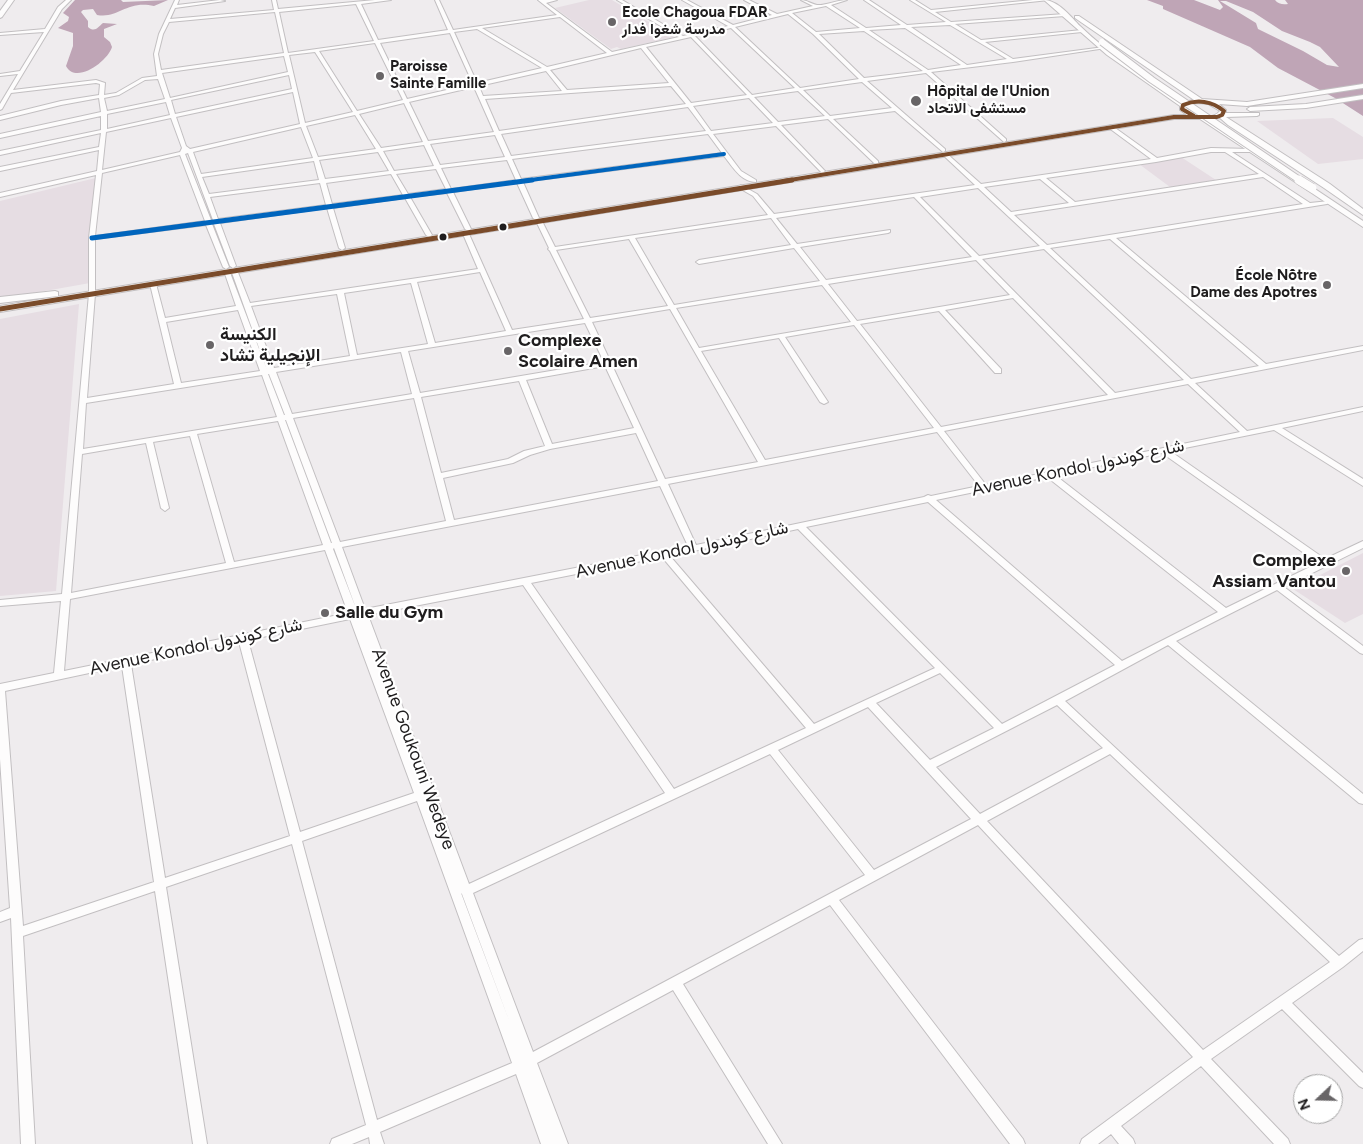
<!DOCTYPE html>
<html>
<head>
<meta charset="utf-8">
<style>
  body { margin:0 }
  #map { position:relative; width:1363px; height:1144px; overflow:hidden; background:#efecee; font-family:Figtree,sans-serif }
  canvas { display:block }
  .north { position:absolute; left:1293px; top:1074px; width:50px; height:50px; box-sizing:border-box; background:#fff; border:1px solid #a5a5a5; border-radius:50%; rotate:249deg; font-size:14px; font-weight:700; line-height:20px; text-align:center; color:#1f1d1e }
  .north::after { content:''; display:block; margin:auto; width:18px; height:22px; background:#686567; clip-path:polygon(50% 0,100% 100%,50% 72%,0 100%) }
</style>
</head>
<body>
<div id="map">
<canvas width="1363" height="1144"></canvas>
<div class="north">N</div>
</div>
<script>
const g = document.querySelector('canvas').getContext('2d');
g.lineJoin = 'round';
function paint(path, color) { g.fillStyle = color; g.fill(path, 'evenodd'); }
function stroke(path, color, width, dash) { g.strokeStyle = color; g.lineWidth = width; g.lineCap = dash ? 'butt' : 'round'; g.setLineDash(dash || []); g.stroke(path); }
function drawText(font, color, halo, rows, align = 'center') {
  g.font = font + ' Figtree,Vazirmatn,sans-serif'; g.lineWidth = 4.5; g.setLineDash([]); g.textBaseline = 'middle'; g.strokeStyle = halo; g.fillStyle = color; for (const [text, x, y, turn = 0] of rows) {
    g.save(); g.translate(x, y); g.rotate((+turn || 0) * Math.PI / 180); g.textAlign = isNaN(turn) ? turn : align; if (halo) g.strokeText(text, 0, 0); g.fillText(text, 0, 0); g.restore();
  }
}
paint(new Path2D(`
  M 589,0 L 612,0 L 674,37 L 621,49 L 617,47 L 611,49 L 555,8 Z
  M 1333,118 L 1363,137 L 1363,159 L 1318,164 L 1257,121 Z
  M 1181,157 L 1216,180 L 1170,187 L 1139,164 Z
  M 100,177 L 90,283 L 0,299 L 0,201 Z
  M 79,304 L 56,591 L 0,596 L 0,319 Z
  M 1363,553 L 1363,614 L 1345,623 L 1293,589 Z`), '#e6dde3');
paint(new Path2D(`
  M 75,0 L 121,0 L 123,2 L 168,0 L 154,6 C 126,0 119,19 97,15 L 93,9 L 83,10 L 81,12 L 88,21 L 88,27 C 95,33 98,27 103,23 L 117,24 L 104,29 L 104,37 L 110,42 L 112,47 C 108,61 76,85 66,66 L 73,46 L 73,33 L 58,28 L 68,21 L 69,17 L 63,13 Z
  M 1147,0 L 1194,0 L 1220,10 L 1223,7 L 1218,0 L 1275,0 C 1278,4 1283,5 1288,4 L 1285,0 L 1363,0 L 1363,116 L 1335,98 L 1278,68 L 1250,47 L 1163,9 L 1163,6 ZM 1220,1 L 1226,1 L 1253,12 L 1282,31 L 1310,42 L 1320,47 L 1339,67 L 1327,65 L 1303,51 L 1258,29 L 1256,23 Z`), '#bfa5b6');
const minor = new Path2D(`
  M 66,0 L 71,0 L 62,9 L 13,90 L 96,80 L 105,83 L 104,95 L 116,93 L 142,78 L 157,76 L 154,54 L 159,34 L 175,0 L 179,0 L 177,5 L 220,0 L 225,1 L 175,8 L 170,19 L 274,10 L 272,0 L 276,0 L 278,9 L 375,0 L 391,0 L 361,4 L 378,40 L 448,30 L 435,0 L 439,0 L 453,30 L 557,15 L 538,0 L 557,0 L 546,3 L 612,52 L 679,37 L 617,0 L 622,0 L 683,36 L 728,26 L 682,0 L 687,0 L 733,25 L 772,15 L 744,0 L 749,0 L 777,14 L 813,6 L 801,0 C 807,0 811,4 817,5 C 824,6 838,0 847,0 L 831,5 L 866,28 L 901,25 L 864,0 L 869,0 L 907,25 L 946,22 L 910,0 L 915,0 L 931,10 L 1033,0 L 1049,0 L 935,12 L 951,22 L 1065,14 L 1067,15 L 1065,16 L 955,24 L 981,40 L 1082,30 L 1084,31 L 1082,32 L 985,42 L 1013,59 L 1104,47 L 1106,48 L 1013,62 L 931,72 L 1006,139 L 1006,141 L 1004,142 L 926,73 L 867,81 L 945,149 L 945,151 L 943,152 L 895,111 L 833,119 L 878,161 L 878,163 L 874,163 L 828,119 L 781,125 L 824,170 L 825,171 L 822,173 L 776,126 L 713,134 L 741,171 L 756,180 L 756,182 C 741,182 732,166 724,156 L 523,182 L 539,218 L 536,220 L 533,218 L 517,183 L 453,192 L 471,229 L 468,231 L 465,229 L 447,193 L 410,197 L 432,235 L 429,237 L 426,235 L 405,198 L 333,208 L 345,248 L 342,250 L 339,248 L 327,208 L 220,223 L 236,266 L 233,268 L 230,266 L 214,224 L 212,224 L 229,267 L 226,269 L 223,267 L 206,225 L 95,239 L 95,294 L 87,398 L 174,384 L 150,284 L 151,283 L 153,282 L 156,284 L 165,318 L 236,306 L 224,271 L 225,270 L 229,270 L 267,370 L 231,270 L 232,269 L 236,269 L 237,270 L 250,303 L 478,269 L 463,234 L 466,232 L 469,234 L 512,330 L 584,319 L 550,251 L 548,249 L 549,248 L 536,221 L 537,220 L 542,221 L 555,247 L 768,215 L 753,196 L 739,188 L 738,187 L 741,185 L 757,194 L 774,214 L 975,185 L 943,155 L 943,153 L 945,152 L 981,184 L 1151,159 L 1109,128 L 1109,126 L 1111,125 L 1157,158 L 1211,148 L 1251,149 L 1251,151 L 1249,152 L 1232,152 L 1310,203 L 1329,201 L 1330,202 L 1327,204 L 1116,238 L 1266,364 L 1363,346 L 1363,350 L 1195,383 L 1247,431 L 1363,407 L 1363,411 L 1282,428 L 1363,479 L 1363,486 L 1274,430 L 1170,451 L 1325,559 L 1363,541 L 1363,548 L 1284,587 L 1363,646 L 1363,654 L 1360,653 L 1277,590 L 1176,641 L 1363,794 L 1363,804 L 1359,803 L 1168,645 L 1065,701 L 1339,956 L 1359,940 L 1363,939 L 1363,951 L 1343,967 L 1292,1003 L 1363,1073 L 1363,1088 L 1359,1086 L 1282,1009 L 1211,1059 L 1288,1139 L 1290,1144 L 1274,1144 L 1201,1066 L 1121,1126 L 1133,1139 L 1135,1144 L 1119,1144 L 1111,1134 L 1098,1144 L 1080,1144 L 1082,1139 L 1193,1057 L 978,825 L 839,900 L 1023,1139 L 1025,1144 L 1010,1144 L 830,905 L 683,984 L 782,1144 L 768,1144 L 673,990 L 537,1063 L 568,1144 L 541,1144 L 516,1074 L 380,1132 L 384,1144 L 370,1144 L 369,1137 L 352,1144 L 330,1144 L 332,1139 L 366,1125 L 292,844 L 166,887 L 207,1144 L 193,1144 L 155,891 L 23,936 L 35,1144 L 21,1144 L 11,918 L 0,922 L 0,912 L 10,908 L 0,759 L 0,684 L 54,673 L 61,601 L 0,606 L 0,600 L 62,594 L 89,294 L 89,238 L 96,175 L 0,197 L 0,193 L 97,171 L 99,150 L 0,171 L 0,167 L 99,147 L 101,133 L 0,155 L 0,151 L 101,130 L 101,116 L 0,138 L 0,134 L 101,112 L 99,98 L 61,105 L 0,120 L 0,116 L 61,101 L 99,95 L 100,84 L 96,83 L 11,93 L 2,109 L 0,110 L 0,104 L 18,74 L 0,76 L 0,74 L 20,71 L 44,32 L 0,35 L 0,33 L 45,29 L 58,7 ZM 356,4 L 374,41 L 288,53 L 279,12 ZM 826,6 L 860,28 L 816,32 L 792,13 ZM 275,12 L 284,53 L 161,70 L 158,54 L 163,34 L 169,22 ZM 788,14 L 813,34 L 859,79 L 800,88 L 735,27 ZM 560,17 L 607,53 L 547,67 L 482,28 ZM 950,25 L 1007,59 L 967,65 L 911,27 ZM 731,28 L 795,88 L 752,95 L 695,36 ZM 905,28 L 961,65 L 928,70 L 869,30 ZM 477,29 L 542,68 L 477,83 L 454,32 ZM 864,31 L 923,71 L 864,78 L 819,34 ZM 450,33 L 473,84 L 407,99 L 380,43 ZM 691,37 L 747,95 L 691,103 L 646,47 ZM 375,43 L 403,100 L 357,111 L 319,51 ZM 641,48 L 669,83 L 567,90 L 550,70 ZM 315,52 L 353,112 L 305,123 L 289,55 ZM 284,56 L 288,72 L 170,98 L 162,73 ZM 546,71 L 562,91 L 483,96 L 479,86 ZM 289,75 L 292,89 L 175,114 L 171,100 ZM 158,79 L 165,99 L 107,111 L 104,98 L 119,95 L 145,80 ZM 862,82 L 892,108 L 830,116 L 803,90 ZM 671,86 L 686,104 L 499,131 L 485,99 ZM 474,87 L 494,132 L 428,141 L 409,102 ZM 798,91 L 825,116 L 778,122 L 754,97 ZM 293,92 L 300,124 L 190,149 L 186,146 L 176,117 ZM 749,98 L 773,123 L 711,131 L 693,106 ZM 166,102 L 170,115 L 107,129 L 107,114 ZM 404,103 L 423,142 L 381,148 L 359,114 ZM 688,107 L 706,131 L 511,156 L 501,134 ZM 355,115 L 376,149 L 318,157 L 306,126 ZM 171,118 L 182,148 L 180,152 L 102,170 L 106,132 ZM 301,127 L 313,158 L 201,174 L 193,152 ZM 708,134 L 722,153 L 521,179 L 512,159 ZM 495,135 L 505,157 L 440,165 L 430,144 ZM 424,145 L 434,166 L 394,171 L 383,151 ZM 378,152 L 389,171 L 325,179 L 319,160 ZM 1211,152 L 1225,152 L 1259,174 L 1075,202 L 1046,178 L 1156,162 ZM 188,153 L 213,220 L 211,220 L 185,154 ZM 180,155 L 205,221 L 95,236 L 102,173 ZM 507,160 L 516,180 L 451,189 L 441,168 ZM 314,161 L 319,180 L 209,194 L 202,177 ZM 436,169 L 446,189 L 408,194 L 396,174 ZM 391,174 L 403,195 L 332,204 L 326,183 ZM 1263,177 L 1303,204 L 1047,245 L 1014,215 ZM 1040,179 L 1069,203 L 1011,212 L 984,187 ZM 320,183 L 326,205 L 218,219 L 210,197 ZM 978,188 L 1040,246 L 979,256 L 920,197 ZM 914,197 L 972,257 L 826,280 L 800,247 L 888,233 L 890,232 L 890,230 L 797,244 L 776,218 ZM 771,218 L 791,245 L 699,260 L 696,262 L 699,264 L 794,248 L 820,281 L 674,305 L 635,238 ZM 629,239 L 668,306 L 590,318 L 556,250 ZM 1110,239 L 1259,366 L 1191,379 L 1050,248 ZM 1044,249 L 1184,380 L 1115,393 L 982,259 ZM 976,260 L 1010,295 L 857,321 L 828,284 ZM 480,272 L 506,331 L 435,343 L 417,282 ZM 411,283 L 428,344 L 357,355 L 344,293 ZM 822,285 L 851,322 L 699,348 L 676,308 ZM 337,294 L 350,356 L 274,368 L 251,306 ZM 1013,298 L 1108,395 L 941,427 L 860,324 L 939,311 L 995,373 L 1001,373 L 1001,369 L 945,310 ZM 670,309 L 758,462 L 665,479 L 592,322 ZM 238,310 L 260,371 L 181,383 L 166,322 ZM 585,323 L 604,362 L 420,393 L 408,351 ZM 854,325 L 934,428 L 765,460 L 701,351 L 779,338 L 820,402 L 824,404 L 828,402 L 785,337 ZM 401,352 L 412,394 L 292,414 L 276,372 ZM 605,366 L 634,428 L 552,444 L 526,380 ZM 268,374 L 269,374 L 285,415 L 284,415 ZM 262,375 L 277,417 L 83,449 L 86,403 ZM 519,381 L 545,446 L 524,451 L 508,459 L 441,473 L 421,397 ZM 1188,384 L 1240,432 L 986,485 L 944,431 ZM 414,398 L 446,521 L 340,542 L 293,418 ZM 285,420 L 286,420 L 332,543 L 331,543 ZM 278,421 L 323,545 L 234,562 L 197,434 ZM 937,432 L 979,486 L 931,496 L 928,495 L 924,497 L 696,545 L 668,484 ZM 636,433 L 658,481 L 454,520 L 443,478 L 513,463 L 530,455 L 550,449 ZM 190,436 L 226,563 L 71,593 L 82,454 L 146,443 L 161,508 L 165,511 L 169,508 L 153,442 ZM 1162,453 L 1318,563 L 1226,608 L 1055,475 ZM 1047,477 L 1218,612 L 1122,661 L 936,500 ZM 660,486 L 688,546 L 365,609 L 342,547 ZM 928,502 L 1115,665 L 1002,724 L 806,527 ZM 798,529 L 935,668 L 814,724 L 670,556 ZM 334,548 L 357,611 L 333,549 ZM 325,550 L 348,613 L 64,671 L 70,599 ZM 662,557 L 806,728 L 674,789 L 531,583 ZM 523,585 L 665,793 L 469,884 L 368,615 ZM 350,619 L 414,793 L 300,832 L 248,640 ZM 239,642 L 290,836 L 165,878 L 131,664 ZM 122,666 L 154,882 L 23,926 L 5,691 ZM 940,673 L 994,728 L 930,760 L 876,703 ZM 1057,705 L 1103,748 L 980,814 L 936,767 ZM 868,707 L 971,819 L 874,870 L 778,750 ZM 770,754 L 865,875 L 533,1052 L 473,893 ZM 1110,754 L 1330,962 L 1203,1050 L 987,821 ZM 417,801 L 512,1063 L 377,1120 L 302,841 ZM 461,893 L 462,894 L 510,1023 Z`);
const major = new Path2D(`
  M 1044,0 C 1058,0 1072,18 1080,26 C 1111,56 1148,79 1183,102 L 1194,100 L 1075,18 L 1075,16 L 1079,16 L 1202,99 L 1247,102 L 1363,84 L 1363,88 L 1247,106 L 1219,104 L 1226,110 L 1226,113 L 1259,113 L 1259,115 L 1257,116 L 1226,117 L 1330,184 L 1363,209 L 1363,215 L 1324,188 L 1228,125 L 1220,118 L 1210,119 L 1363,221 L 1363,227 L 1200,119 L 1174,119 L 0,312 L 0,306 L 1174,115 L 1187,115 L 1180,110 L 1180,106 L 1107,55 ZM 1199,103 L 1208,104 L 1220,111 C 1212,121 1195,114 1186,108 L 1190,104 Z
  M 1363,95 L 1363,99 L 1306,108 L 1250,111 L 1247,109 L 1250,107 L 1306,104 Z
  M 55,291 L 58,292 L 58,296 L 0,303 L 0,297 Z`);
const highway = new Path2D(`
  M 8,0 L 14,0 L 2,17 L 0,18 L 0,11 Z`);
stroke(minor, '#c2bfc1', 2);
stroke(major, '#c2bfc1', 2);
stroke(highway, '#c2bfc1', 2);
paint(minor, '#fdfcfc');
paint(major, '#fdfcfc');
paint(highway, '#fdfcfc');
const majorBridgeFar1 = new Path2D(`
  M 1102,42 L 1152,80 L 1301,181`);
const majorBridge = new Path2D(`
  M 1299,180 L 1312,188`);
stroke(majorBridgeFar1, '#c2bfc1', 8, []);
stroke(majorBridge, '#c2bfc1', 10, []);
stroke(majorBridgeFar1, '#fdfcfc', 6);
stroke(majorBridge, '#fdfcfc', 9);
stroke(new Path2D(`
  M 784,181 L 1174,117 L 1217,117 L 1222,115 L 1224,111 C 1212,101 1197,99 1183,105 L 1182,109 L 1194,116`), '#7a4b2a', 4);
stroke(new Path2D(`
  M 0,309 L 792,180`), '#7a4b2a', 5);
stroke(new Path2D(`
  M 523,181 L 724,154`), '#0065bd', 4);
stroke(new Path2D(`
  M 92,238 L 532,180`), '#0065bd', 5);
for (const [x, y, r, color] of [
  [612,22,5,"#686567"],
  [380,76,5,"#686567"],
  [916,101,6,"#686567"],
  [503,227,4.5,"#1f1d1e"],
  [443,237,4.5,"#1f1d1e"],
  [1327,285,5,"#686567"],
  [210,345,5,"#686567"],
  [508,351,5,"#686567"],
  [1346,571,5,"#686567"],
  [325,613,5,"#686567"]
]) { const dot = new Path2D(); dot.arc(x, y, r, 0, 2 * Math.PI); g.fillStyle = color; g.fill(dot); stroke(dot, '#fff', 2); }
drawText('bold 15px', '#1f1d1e', '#fff', [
  ["Ecole Chagoua FDAR",622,13],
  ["مدرسة شغوا فدار",622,30],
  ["Paroisse",390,67],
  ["Sainte Famille",390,84],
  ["Hôpital de l'Union",927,92],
  ["مستشفى الاتحاد",927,109],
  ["École Nôtre",1317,276,"right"],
  ["Dame des Apotres",1317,293,"right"]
], 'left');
drawText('bold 18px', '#1f1d1e', '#fff', [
  ["الكنيسة",220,335],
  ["الإنجيلية تشاد",220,356],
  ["Complexe",518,341],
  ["Scolaire Amen",518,362],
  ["Complexe",1336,561,"right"],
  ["Assiam Vantou",1336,582,"right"],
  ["Salle du Gym",335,613]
], 'left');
drawText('18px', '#1f1d1e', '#fff', [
  ["Avenue Kondol شارع كوندول",1078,468,-12],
  ["Avenue Kondol شارع كوندول",682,550,-12],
  ["Avenue Kondol شارع كوندول",196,647,-12],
  ["Avenue Goukouni Wedeye",413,749,70]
]);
</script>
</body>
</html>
